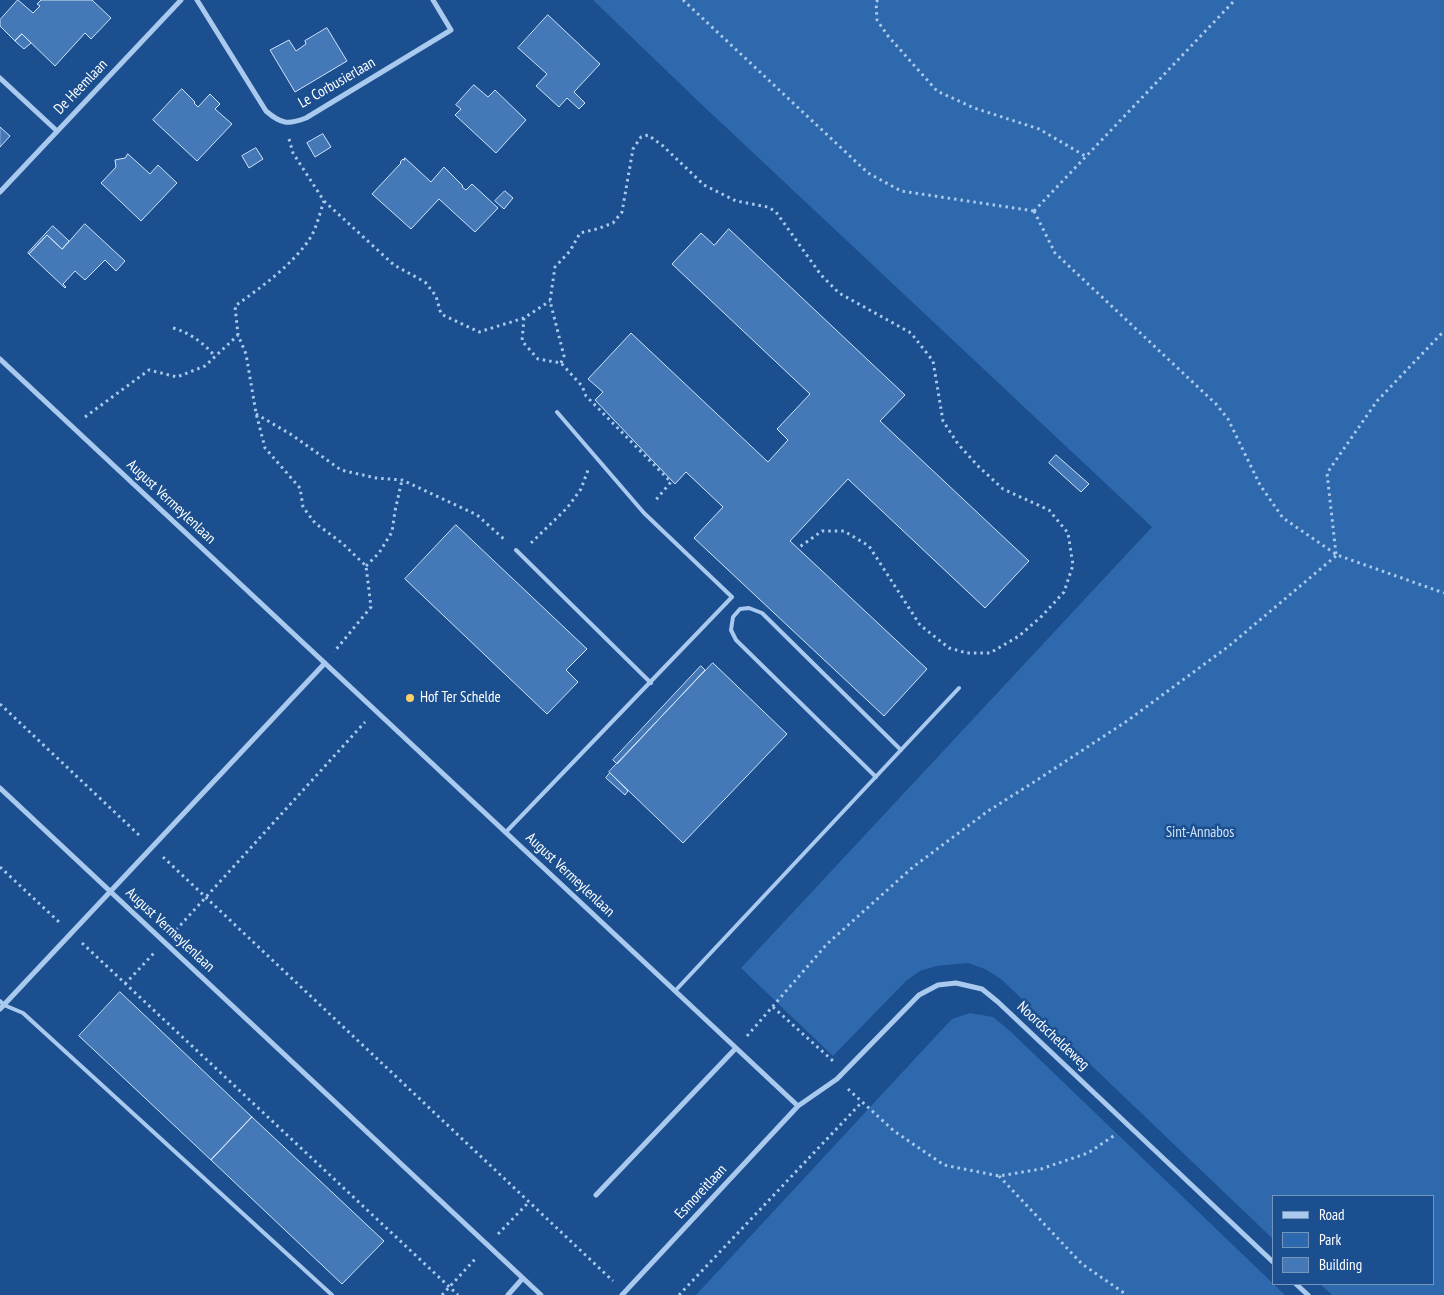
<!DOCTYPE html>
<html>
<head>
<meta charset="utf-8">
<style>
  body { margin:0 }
  #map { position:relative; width:1444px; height:1295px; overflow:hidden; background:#1b4f8f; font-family:"PT Sans Narrow",sans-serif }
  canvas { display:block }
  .legend { position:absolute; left:1272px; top:1195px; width:162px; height:90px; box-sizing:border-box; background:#1b4f8f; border:1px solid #7695bc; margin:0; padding:6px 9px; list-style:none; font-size:15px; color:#fff }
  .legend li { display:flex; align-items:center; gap:10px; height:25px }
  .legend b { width:25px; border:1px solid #7695bc }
</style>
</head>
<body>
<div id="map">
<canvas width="1444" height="1295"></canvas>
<ul class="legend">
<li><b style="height:6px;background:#a9c9ee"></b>Road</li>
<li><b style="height:14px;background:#2e69ad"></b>Park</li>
<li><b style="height:14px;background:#4478b7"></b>Building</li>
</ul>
</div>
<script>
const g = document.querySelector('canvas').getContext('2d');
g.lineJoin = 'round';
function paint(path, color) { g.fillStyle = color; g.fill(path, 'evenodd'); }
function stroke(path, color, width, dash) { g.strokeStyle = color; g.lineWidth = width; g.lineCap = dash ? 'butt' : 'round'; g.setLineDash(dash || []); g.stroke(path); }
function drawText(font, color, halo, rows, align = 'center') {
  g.font = font + ' "PT Sans Narrow",sans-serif'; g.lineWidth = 5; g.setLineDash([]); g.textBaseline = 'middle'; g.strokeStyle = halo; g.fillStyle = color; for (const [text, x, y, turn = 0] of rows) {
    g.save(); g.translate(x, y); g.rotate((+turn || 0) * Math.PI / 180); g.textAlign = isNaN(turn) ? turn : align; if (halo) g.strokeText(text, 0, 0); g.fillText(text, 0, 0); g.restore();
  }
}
paint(new Path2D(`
  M 593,0 L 1444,0 L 1444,1295 L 1332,1295 L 1320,1284 L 1433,1284 L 1433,1196 L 1273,1196 L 1273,1239 L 1001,979 L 985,969 L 968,963 L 936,966 L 920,971 L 906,981 L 833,1056 L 741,968 L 1152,527 L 699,102 Z
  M 970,1013 L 993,1017 L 1010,1031 L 1285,1295 L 696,1295 L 936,1036 L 952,1019 Z`), '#2e69ad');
const building = new Path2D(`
  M 18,0 L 33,13 L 40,6 L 37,4 L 41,0 L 92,0 L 111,18 L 91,39 L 85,33 L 55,66 L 22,34 L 15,41 L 0,26 L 0,20 Z
  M 548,15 L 600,64 L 574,92 L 585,103 L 579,109 L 567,98 L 559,107 L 536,86 L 547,74 L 518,48 Z
  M 327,28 L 347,61 L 295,92 L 270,50 L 289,40 L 296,51 L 306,44 L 305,41 Z
  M 22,34 L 31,43 L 24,49 L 15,41 Z
  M 474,85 L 488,97 L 495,90 L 526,120 L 496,153 L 455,115 L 461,109 L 456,105 Z
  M 182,89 L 195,102 L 194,103 L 198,107 L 210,94 L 220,104 L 215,109 L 232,124 L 197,161 L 153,120 Z
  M 0,127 L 10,136 L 0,147 Z
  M 323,134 L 331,147 L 315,157 L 307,143 Z
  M 256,148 L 263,159 L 249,168 L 242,156 Z
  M 128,154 L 150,174 L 158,165 L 177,183 L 141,221 L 101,183 L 116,167 L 115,160 L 125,158 Z
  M 405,158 L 431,182 L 444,167 L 463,186 L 462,187 L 466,190 L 472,184 L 498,208 L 475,232 L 439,199 L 411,229 L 372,194 L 401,163 L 400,162 L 403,159 L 404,160 Z
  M 505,191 L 513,198 L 504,209 L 495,201 Z
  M 85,224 L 125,261 L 116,271 L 105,260 L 85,280 L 75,271 L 63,284 L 66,287 L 65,288 L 29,254 L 47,235 L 62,249 Z
  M 53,226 L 69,241 L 62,249 L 47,235 L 29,254 L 28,253 Z
  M 729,229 L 905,395 L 880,421 L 1029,561 L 985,608 L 848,479 L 790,541 L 927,669 L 884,716 L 694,538 L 723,507 L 686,472 L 675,484 L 595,400 L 603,392 L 588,379 L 631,333 L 768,462 L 788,440 L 777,429 L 810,394 L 672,264 L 701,233 L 714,245 Z
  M 1056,455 L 1089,484 L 1081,492 L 1049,463 Z
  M 456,525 L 587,649 L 566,670 L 578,682 L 547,714 L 405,579 Z
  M 713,663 L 787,734 L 683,843 L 609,772 Z
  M 701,666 L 705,670 L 617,764 L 613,760 Z
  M 610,773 L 628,791 L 625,795 L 606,778 Z
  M 120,992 L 252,1117 L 211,1160 L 79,1036 Z
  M 252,1117 L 384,1241 L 342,1284 L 211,1160 Z`);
paint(building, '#4478b7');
stroke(building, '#cfe3fa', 1);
stroke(new Path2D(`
  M 683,0 L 868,173 L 901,191 L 1034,211
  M 878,0 L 876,2 L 877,20 L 888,36 L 937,91 L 974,108 L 1039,129 L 1087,157
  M 289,139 L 293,153 L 324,201 C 319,215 316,232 306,244 C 287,269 260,288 235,306 L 238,335 L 246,354 L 256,413 L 265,448 L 300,488 L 303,507 L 315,523 L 342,543 L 366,566 L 371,607 L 334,652
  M 324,201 L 394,265 L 425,282 L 436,296 L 441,314 L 479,332 L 524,318 L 550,301
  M 1034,211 L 1055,253 L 1216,404 L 1228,419 L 1260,485 L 1283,518 L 1337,555 L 1444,593
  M 1034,211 L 1235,0
  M 524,318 L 522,341 L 538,359 L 561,363 L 582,386 L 586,396 L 671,482 L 654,502
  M 173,328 C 191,333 203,343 215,356
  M 561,363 L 564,356 L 550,301 L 555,267 L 570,251 L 580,233 L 597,229 L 613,223 L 622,212 L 633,149 L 641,137 L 648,135 L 663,146 L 704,185 L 736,201 L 768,207 L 776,212 L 821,275 L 839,293 L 911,333 L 933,361 L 943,421 L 958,444 L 978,466 L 1003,489 L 1049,510 L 1068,533 L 1073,565 L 1064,592 L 1042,616 L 1019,636 L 990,653 L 967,653 L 949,648 L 920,625 L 869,546 L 844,531 L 822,531 L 798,548
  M 256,414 L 292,435 L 341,470 L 376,478 L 402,480 L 477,515 L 505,540
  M 85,417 L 149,370 L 177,377 L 205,366 L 238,335
  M 531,543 L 567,508 L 581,489 L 588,470
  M 1336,554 L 1327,473 L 1377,401 L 1444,331
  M 366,566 L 379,553 L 392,532 L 395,511 L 402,480
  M 0,704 L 140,836
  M 163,857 L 613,1281
  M 0,867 L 59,922
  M 176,930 L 365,722
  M 82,943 L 458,1295
  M 125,984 L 154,953
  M 773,1007 L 833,1061
  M 747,1036 L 827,944 L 913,867 L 988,811 L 1034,782 L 1127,721 L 1229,646 L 1337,555
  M 848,1089 L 894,1131 L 944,1165 L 999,1176 L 1041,1169 L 1088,1153 L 1115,1135
  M 999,1176 L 1082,1264 L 1127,1295
  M 498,1234 L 529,1202
  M 442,1295 L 477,1257
  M 679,1295 L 862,1102`), '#a9c9ee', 3, [2.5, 4]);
stroke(new Path2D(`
  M 516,550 L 651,683
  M 876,777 L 736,640 L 731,630 L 733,617 L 740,609 L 749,608 L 762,613 L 901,750
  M 506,832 L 732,597 L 644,513 L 557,412
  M 675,991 L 959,688
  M 0,1001 L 4,1005 L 23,1013 L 332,1295`), '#a9c9ee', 4);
stroke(new Path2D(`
  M 197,0 L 266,111 C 281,124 288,125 306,118 L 451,30 L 433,0
  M 0,78 L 57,131
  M 0,192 L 181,0
  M 0,359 L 798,1106
  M 0,788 L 541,1295
  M 0,1009 L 325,663
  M 596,1195 L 736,1048
  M 1296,1284 L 1308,1295
  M 508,1295 L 523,1278
  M 622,1295 L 798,1106 L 837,1079 L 919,995 L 938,985 L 956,983 L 982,989 L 998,1002 L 1273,1262`), '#a9c9ee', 5);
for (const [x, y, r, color] of [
  [410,698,5,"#ffd166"]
]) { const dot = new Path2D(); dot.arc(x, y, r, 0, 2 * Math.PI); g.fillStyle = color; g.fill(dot); stroke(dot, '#1b4f8f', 2); }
drawText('15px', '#fff', '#1b4f8f', [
  ["Le Corbusierlaan",337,83,-30],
  ["De Heemlaan",81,87,-46],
  ["August Vermeylenlaan",171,502,43],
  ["August Vermeylenlaan",570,875,43],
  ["August Vermeylenlaan",170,930,43],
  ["Noordscheldeweg",1053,1036,43],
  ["Esmoreitlaan",701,1192,-47]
]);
drawText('15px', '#fff', '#1b4f8f', [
  ["Hof Ter Schelde",420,698]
], 'left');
drawText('15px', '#cfe3fa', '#1b4f8f', [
  ["Sint-Annabos",1200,833]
]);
</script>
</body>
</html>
